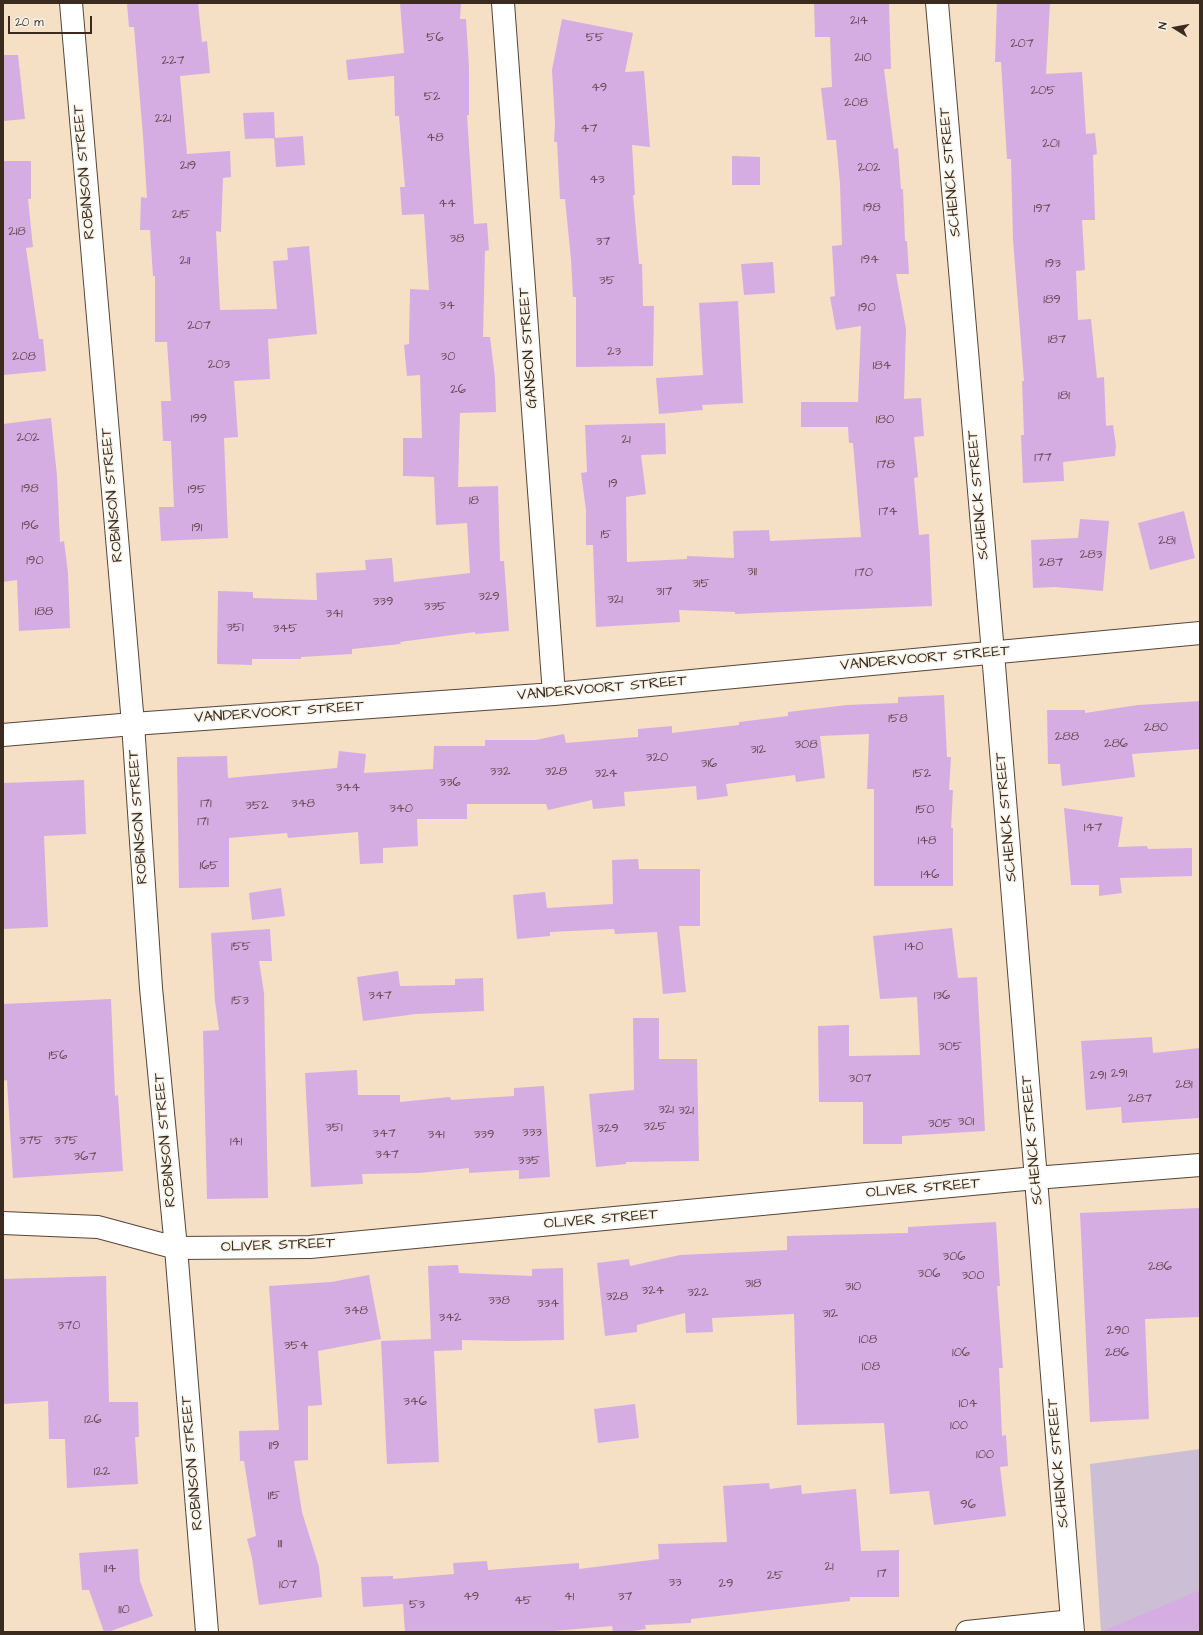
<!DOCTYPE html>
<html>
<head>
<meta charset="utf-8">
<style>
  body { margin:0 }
  #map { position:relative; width:1203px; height:1635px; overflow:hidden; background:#f5dfc5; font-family:"Architects Daughter",sans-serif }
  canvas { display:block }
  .frame { position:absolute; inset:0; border:4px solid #3b2a1e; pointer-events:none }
  .north { position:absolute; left:1155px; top:8px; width:40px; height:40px; -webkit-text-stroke:3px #f7f3e8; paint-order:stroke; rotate:281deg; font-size:11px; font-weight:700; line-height:16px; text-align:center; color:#3b2a1e }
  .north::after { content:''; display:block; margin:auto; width:14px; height:18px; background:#3b2a1e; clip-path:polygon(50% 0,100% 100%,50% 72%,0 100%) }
  .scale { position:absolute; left:8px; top:16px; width:84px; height:18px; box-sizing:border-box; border:2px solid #3b2a1e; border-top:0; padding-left:5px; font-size:12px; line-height:14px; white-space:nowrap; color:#3b2a1e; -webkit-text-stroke:3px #f7f3e8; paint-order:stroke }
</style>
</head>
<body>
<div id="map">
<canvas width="1203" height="1635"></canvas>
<div class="frame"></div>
<div class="north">N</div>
<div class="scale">20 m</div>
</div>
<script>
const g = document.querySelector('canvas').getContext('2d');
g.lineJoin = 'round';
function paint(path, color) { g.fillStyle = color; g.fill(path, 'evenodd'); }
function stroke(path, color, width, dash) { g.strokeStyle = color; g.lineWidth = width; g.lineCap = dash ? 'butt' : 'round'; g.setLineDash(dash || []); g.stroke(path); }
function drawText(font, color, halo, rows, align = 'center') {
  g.font = font + ' "Architects Daughter",sans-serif'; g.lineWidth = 3; g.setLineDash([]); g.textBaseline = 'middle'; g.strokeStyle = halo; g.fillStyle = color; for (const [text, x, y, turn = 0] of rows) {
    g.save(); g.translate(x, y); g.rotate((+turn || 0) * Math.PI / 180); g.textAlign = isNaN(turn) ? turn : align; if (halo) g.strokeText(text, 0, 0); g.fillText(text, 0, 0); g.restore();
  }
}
paint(new Path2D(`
  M 1200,1449 L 1200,1632 L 1101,1632 L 1090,1464 Z`), '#ccbed4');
paint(new Path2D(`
  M 127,3 L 198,3 L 202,42 L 207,41 L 210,73 L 180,76 L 187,154 L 230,151 L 231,177 L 223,178 L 221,232 L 216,231 L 220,310 L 277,309 L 273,261 L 288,260 L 287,248 L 309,246 L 317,334 L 268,339 L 270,379 L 234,381 L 238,437 L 224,438 L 228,538 L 161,541 L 159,507 L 174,507 L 171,441 L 163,441 L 161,401 L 171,401 L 167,342 L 155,342 L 155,276 L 153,276 L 150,230 L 140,230 L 141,197 L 147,198 L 143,136 L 134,27 L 129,27 Z
  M 400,3 L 461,3 L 460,19 L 466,19 L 469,67 L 469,115 L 467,115 L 474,224 L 487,223 L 489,250 L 485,251 L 483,337 L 490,337 L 495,378 L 496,412 L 460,413 L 458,487 L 498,486 L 500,561 L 504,561 L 509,631 L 475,634 L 475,632 L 400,642 L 401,644 L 352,649 L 352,654 L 301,657 L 301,659 L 252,659 L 252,665 L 217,664 L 218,591 L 253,592 L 253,598 L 317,600 L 316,573 L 366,570 L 365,560 L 392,558 L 394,582 L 470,573 L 467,523 L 436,525 L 434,477 L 403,476 L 403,438 L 422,438 L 420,375 L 407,376 L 404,345 L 409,344 L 410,289 L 429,290 L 424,214 L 402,215 L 400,187 L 405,187 L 399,116 L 395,116 L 394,76 L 348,80 L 346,60 L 404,53 Z
  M 814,3 L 889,3 L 891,69 L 884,69 L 894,149 L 898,148 L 901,189 L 903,189 L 905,241 L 907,241 L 909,274 L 896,274 L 906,329 L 904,399 L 921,398 L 924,436 L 914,437 L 918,477 L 914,478 L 919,535 L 929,534 L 932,606 L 735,614 L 735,612 L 679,610 L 680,622 L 596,627 L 593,545 L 586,545 L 586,510 L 581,473 L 587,472 L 585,425 L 665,423 L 666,454 L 641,455 L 646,494 L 626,497 L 627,562 L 687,559 L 687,556 L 734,558 L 733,531 L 769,530 L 770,541 L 861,537 L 853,443 L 849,443 L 848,427 L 801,427 L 801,402 L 858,402 L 861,326 L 836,330 L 830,297 L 835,296 L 832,246 L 842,245 L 840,184 L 836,140 L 827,140 L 821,88 L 832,87 L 830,37 L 815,37 Z
  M 997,3 L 1050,3 L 1046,74 L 1082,72 L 1086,134 L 1095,133 L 1097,154 L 1093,155 L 1095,220 L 1082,220 L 1085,270 L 1076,271 L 1078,320 L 1091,319 L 1097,378 L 1104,377 L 1106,426 L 1113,425 L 1116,446 L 1115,456 L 1063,462 L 1064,481 L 1023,483 L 1021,435 L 1024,435 L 1022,381 L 1024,381 L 1013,240 L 1011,159 L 1007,159 L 1001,62 L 995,62 Z
  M 562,19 L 633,33 L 625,72 L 644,71 L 650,147 L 632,145 L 635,195 L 633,195 L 639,264 L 642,264 L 643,306 L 654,306 L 653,366 L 576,367 L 576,297 L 573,297 L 571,259 L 565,199 L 560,199 L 557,142 L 554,142 L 555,124 L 552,70 Z
  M 3,55 L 18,55 L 25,119 L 3,121 Z
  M 274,112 L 275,138 L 245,139 L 243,113 Z
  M 303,136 L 305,165 L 276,167 L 274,138 Z
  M 732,156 L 760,157 L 760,185 L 732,185 Z
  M 3,161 L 31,161 L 31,199 L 28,199 L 33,247 L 26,248 L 39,339 L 43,339 L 46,371 L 3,375 Z
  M 773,262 L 775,293 L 744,295 L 741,264 Z
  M 738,301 L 743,403 L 702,405 L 703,410 L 659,414 L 656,378 L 703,375 L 699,303 Z
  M 51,418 L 57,476 L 60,542 L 64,541 L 68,573 L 70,628 L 19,631 L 17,580 L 3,582 L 3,424 Z
  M 1184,511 L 1195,558 L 1150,570 L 1138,523 Z
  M 1080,519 L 1109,521 L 1103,591 L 1055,587 L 1033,588 L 1031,540 L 1078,538 Z
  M 944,695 L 947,757 L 951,757 L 949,790 L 953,790 L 951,828 L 953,828 L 953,886 L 874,886 L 874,789 L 867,789 L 869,734 L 820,736 L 825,778 L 796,782 L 795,775 L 726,784 L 728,796 L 697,800 L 696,786 L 624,792 L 625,806 L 593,809 L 592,800 L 548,810 L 546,804 L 467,804 L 467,819 L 417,819 L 418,846 L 383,848 L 383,863 L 360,864 L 358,832 L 288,838 L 287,833 L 229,838 L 229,887 L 179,888 L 177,757 L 227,756 L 228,778 L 337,768 L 339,751 L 366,754 L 364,773 L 433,769 L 434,746 L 485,746 L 485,740 L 536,740 L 564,734 L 566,743 L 638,737 L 638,729 L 672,726 L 672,733 L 739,725 L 739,722 L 788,716 L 788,712 L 847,705 L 898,703 L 898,697 Z
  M 1200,701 L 1200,749 L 1132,754 L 1135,777 L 1062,786 L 1060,764 L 1048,764 L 1047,710 L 1085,710 L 1085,713 L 1138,705 Z
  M 84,780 L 86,834 L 44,836 L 48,927 L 3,929 L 3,783 Z
  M 1064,808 L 1123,817 L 1118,847 L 1147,846 L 1148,849 L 1192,848 L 1192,876 L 1120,878 L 1122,893 L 1099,896 L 1099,885 L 1071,885 Z
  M 638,859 L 639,869 L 700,869 L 700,926 L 679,926 L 686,992 L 663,994 L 657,932 L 615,934 L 614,929 L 550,932 L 550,936 L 517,939 L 513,895 L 545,892 L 547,908 L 613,904 L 612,860 Z
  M 281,888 L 285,916 L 252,920 L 249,893 Z
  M 952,928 L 958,978 L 977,977 L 985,1131 L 902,1136 L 902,1144 L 863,1144 L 863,1102 L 819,1102 L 818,1026 L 849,1025 L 849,1056 L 920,1055 L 917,997 L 880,999 L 873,936 Z
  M 270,929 L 272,961 L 259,961 L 264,993 L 268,1198 L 207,1199 L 203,1031 L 219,1030 L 215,1001 L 211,933 Z
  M 398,971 L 400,986 L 455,985 L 455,979 L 483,978 L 484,1011 L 416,1014 L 363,1021 L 357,977 Z
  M 111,999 L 115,1096 L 118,1095 L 123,1171 L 13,1178 L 7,1080 L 3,1081 L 3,1004 Z
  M 633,1018 L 659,1018 L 659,1059 L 697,1059 L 699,1161 L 626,1162 L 626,1164 L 596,1167 L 589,1094 L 634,1090 Z
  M 1152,1037 L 1153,1053 L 1200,1048 L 1200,1118 L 1122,1123 L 1121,1107 L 1086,1110 L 1081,1041 Z
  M 357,1070 L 358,1095 L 400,1095 L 400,1102 L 450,1097 L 451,1100 L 514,1096 L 514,1088 L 544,1086 L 550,1177 L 519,1179 L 519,1170 L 469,1173 L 469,1168 L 419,1173 L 362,1174 L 363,1184 L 311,1187 L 305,1073 Z
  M 1200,1208 L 1200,1317 L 1145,1319 L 1149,1419 L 1090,1422 L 1080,1213 Z
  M 996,1222 L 1000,1286 L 997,1286 L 1003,1368 L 999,1368 L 1002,1436 L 1006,1435 L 1008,1466 L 1000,1467 L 1006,1516 L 934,1525 L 929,1491 L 890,1494 L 884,1423 L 797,1425 L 794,1314 L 712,1318 L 713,1332 L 686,1333 L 685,1313 L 637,1325 L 637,1332 L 605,1336 L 597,1263 L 629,1259 L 630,1266 L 680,1255 L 787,1250 L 787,1236 L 908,1233 L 908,1227 Z
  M 458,1265 L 459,1273 L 532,1276 L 532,1269 L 563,1268 L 564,1340 L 512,1341 L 462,1340 L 462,1350 L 434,1351 L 439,1462 L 387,1464 L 381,1341 L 431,1339 L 428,1266 Z
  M 369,1275 L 381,1339 L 318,1351 L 322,1405 L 308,1406 L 308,1460 L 294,1461 L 302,1512 L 319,1567 L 322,1597 L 259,1605 L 252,1558 L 247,1539 L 256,1536 L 244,1461 L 240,1461 L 239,1431 L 279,1430 L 269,1286 L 331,1282 Z
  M 106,1276 L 109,1402 L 138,1402 L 139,1437 L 135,1437 L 138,1484 L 67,1488 L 65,1439 L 49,1439 L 48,1401 L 3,1404 L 3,1279 Z
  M 635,1404 L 639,1438 L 598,1443 L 594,1409 Z
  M 769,1483 L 770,1489 L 801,1485 L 802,1494 L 856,1489 L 861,1551 L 899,1550 L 899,1597 L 850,1597 L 850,1601 L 691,1619 L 691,1623 L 645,1625 L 646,1629 L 626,1632 L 613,1632 L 612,1626 L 542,1632 L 405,1632 L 403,1604 L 363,1607 L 361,1577 L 393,1576 L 393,1579 L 454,1574 L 453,1563 L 487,1561 L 488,1570 L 579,1563 L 579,1569 L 659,1559 L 658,1544 L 727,1542 L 723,1486 Z
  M 138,1549 L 140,1581 L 153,1616 L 108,1632 L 104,1632 L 89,1590 L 82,1590 L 79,1553 Z
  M 1200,1590 L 1200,1632 L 1101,1632 Z`), '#d6ade2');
const minor = new Path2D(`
  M 503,3 L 554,694
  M 937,3 L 993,653 L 1073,1632
  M 3,735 L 133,724 L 554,694 L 1200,633
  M 176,1248 L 310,1247 L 1035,1178 L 1200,1165
  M 967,1632 L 1072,1621`);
const tertiary = new Path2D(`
  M 71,3 L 133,724 L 151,988 L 176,1248 L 207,1632
  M 3,1223 L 98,1227 L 176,1248`);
stroke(minor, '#574537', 24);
stroke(tertiary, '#574537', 24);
stroke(minor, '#fff', 22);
stroke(tertiary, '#fff', 22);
drawText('13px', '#624b4f', null, [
  ["214",859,21],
  ["56",435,38],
  ["55",595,38],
  ["207",1022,44],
  ["210",863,58],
  ["227",173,61],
  ["49",599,88],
  ["205",1043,91],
  ["52",432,97],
  ["208",856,103],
  ["221",163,119],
  ["47",589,129],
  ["48",435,138],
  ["201",1051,144],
  ["219",188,166],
  ["202",869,168],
  ["43",597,180],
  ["44",447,204],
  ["198",872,208],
  ["197",1042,209],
  ["215",181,215],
  ["218",17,232],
  ["38",457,239],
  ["37",603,242],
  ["194",870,260],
  ["211",185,261],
  ["193",1053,264],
  ["35",607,281],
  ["189",1052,300],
  ["34",447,306],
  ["190",867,308],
  ["207",199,326],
  ["187",1057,340],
  ["23",614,352],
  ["208",24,357],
  ["30",448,357],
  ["203",219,365],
  ["184",882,366],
  ["26",458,390],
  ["181",1064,396],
  ["199",199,419],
  ["180",885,420],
  ["202",28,438],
  ["21",626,440],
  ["177",1043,458],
  ["178",886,465],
  ["19",613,484],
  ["198",30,489],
  ["195",197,490],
  ["18",474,501],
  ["174",888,512],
  ["196",30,526],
  ["191",197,528],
  ["15",606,535],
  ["281",1167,541],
  ["283",1091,555],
  ["190",35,561],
  ["287",1051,563],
  ["311",752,572],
  ["170",864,573],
  ["315",701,584],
  ["317",664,592],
  ["329",489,597],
  ["321",615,600],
  ["339",383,602],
  ["335",435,607],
  ["188",44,612],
  ["341",334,614],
  ["351",235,628],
  ["345",285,629],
  ["158",898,719],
  ["280",1156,728],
  ["288",1067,737],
  ["286",1116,744],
  ["308",806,745],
  ["312",758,750],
  ["320",657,758],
  ["316",709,764],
  ["332",500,772],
  ["328",556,772],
  ["324",606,774],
  ["152",922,774],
  ["336",450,783],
  ["344",348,788],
  ["171",206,804],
  ["348",303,804],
  ["352",257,806],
  ["340",401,809],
  ["150",925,810],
  ["171",203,822],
  ["147",1093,828],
  ["148",927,841],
  ["165",209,866],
  ["146",930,875],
  ["155",241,947],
  ["140",914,947],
  ["347",380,996],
  ["136",942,996],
  ["153",240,1001],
  ["305",950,1047],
  ["156",58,1056],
  ["291",1119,1074],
  ["291",1098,1076],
  ["307",860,1079],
  ["281",1184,1085],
  ["287",1140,1099],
  ["321",666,1110],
  ["321",686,1111],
  ["301",966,1122],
  ["305",940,1124],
  ["325",655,1127],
  ["351",334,1128],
  ["329",608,1129],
  ["333",532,1133],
  ["347",384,1134],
  ["341",436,1135],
  ["339",484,1135],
  ["375",31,1141],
  ["375",66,1141],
  ["141",236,1142],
  ["347",387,1155],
  ["367",85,1157],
  ["335",529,1161],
  ["306",954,1257],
  ["286",1160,1267],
  ["306",929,1274],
  ["300",973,1276],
  ["318",753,1284],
  ["310",853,1287],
  ["324",653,1291],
  ["322",698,1293],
  ["328",617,1297],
  ["338",499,1301],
  ["334",548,1304],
  ["348",356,1311],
  ["312",830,1314],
  ["342",450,1318],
  ["370",69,1326],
  ["290",1118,1331],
  ["108",868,1340],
  ["354",296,1346],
  ["106",961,1353],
  ["286",1117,1353],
  ["108",871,1367],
  ["346",415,1402],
  ["104",968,1404],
  ["126",93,1420],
  ["100",959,1426],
  ["119",274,1446],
  ["100",985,1455],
  ["122",102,1472],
  ["115",274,1496],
  ["96",968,1505],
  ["111",280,1544],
  ["21",829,1567],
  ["114",110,1569],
  ["17",882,1574],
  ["25",775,1576],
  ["33",675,1583],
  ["29",726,1584],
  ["107",288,1585],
  ["49",471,1597],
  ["41",569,1597],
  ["37",625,1597],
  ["45",523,1601],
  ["53",417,1605],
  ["110",124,1610]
]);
drawText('15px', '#3b2a1e', '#f7f3e8', [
  ["ROBINSON STREET",85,172,-95],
  ["SCHENCK STREET",951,172,-95],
  ["GANSON STREET",529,348,-94],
  ["ROBINSON STREET",113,495,-95],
  ["SCHENCK STREET",979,495,-95],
  ["VANDERVOORT STREET",925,659,-5],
  ["VANDERVOORT STREET",602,689,-5],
  ["VANDERVOORT STREET",279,713,-4],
  ["ROBINSON STREET",139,817,-94],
  ["SCHENCK STREET",1007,817,-95],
  ["ROBINSON STREET",166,1140,-95],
  ["SCHENCK STREET",1033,1140,-95],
  ["OLIVER STREET",923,1189,-5],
  ["OLIVER STREET",601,1220,-5],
  ["OLIVER STREET",278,1246,-2],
  ["ROBINSON STREET",193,1463,-95],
  ["SCHENCK STREET",1059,1463,-95]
]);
</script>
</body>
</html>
